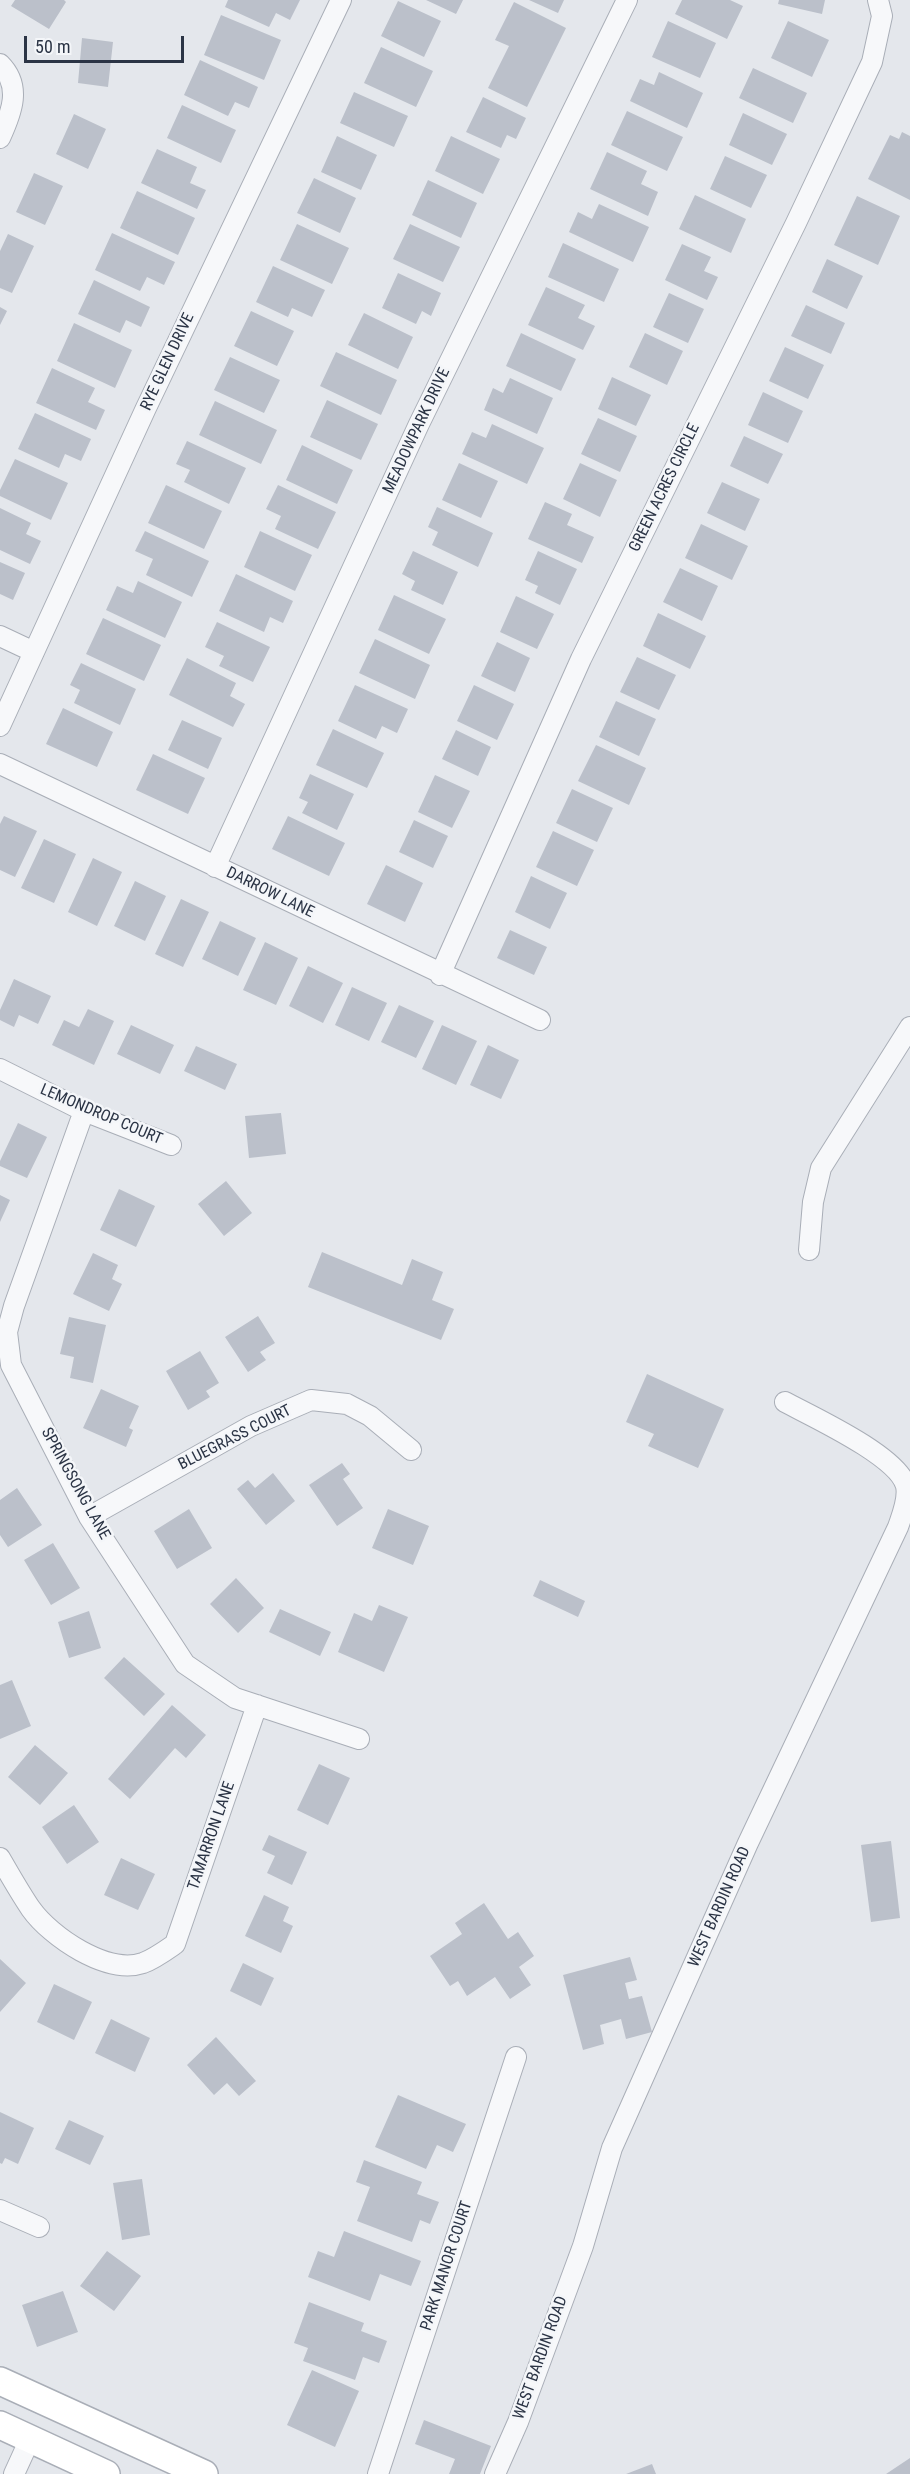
<!DOCTYPE html>
<html>
<head>
<meta charset="utf-8">
<style>
  body { margin:0 }
  #map { position:relative; width:910px; height:2474px; overflow:hidden; background:#e4e7ec; font-family:"Roboto Condensed",sans-serif }
  canvas { display:block }
  .scale { position:absolute; left:24px; top:36px; width:160px; height:27px; box-sizing:border-box; border:3px solid #2b3445; border-top:0; padding-left:8px; font-size:18px; line-height:21px; white-space:nowrap; color:#2b3445; -webkit-text-stroke:4px #f4f6f9; paint-order:stroke }
</style>
</head>
<body>
<div id="map">
<canvas width="910" height="2474"></canvas>
<div class="scale">50 m</div>
</div>
<script>
const g = document.querySelector('canvas').getContext('2d');
g.lineJoin = 'round';
function paint(path, color) { g.fillStyle = color; g.fill(path, 'evenodd'); }
function stroke(path, color, width, dash) { g.strokeStyle = color; g.lineWidth = width; g.lineCap = dash ? 'butt' : 'round'; g.setLineDash(dash || []); g.stroke(path); }
function drawText(font, color, halo, rows, align = 'center') {
  g.font = font + ' "Roboto Condensed",sans-serif'; g.lineWidth = 5; g.setLineDash([]); g.textBaseline = 'middle'; g.strokeStyle = halo; g.fillStyle = color; for (const [text, x, y, turn = 0] of rows) {
    g.save(); g.translate(x, y); g.rotate((+turn || 0) * Math.PI / 180); g.textAlign = isNaN(turn) ? turn : align; if (halo) g.strokeText(text, 0, 0); g.fillText(text, 0, 0); g.restore();
  }
}
paint(new Path2D(`
  M 15,0 L 64,0 L 66,2 L 49,29 L 11,6 Z
  M 228,0 L 300,0 L 290,20 L 276,13 L 269,27 L 225,7 Z
  M 426,0 L 463,0 L 456,14 Z
  M 529,0 L 564,0 L 558,13 Z
  M 682,0 L 730,0 L 743,6 L 727,39 L 675,14 Z
  M 779,0 L 825,0 L 822,14 L 778,4 Z
  M 398,1 L 441,21 L 424,57 L 381,36 Z
  M 514,2 L 566,28 L 527,107 L 488,88 L 509,46 L 495,40 Z
  M 221,15 L 281,40 L 264,80 L 204,55 Z
  M 668,21 L 716,43 L 700,78 L 652,57 Z
  M 788,21 L 829,40 L 812,77 L 771,58 Z
  M 82,38 L 113,42 L 108,87 L 78,83 Z
  M 381,47 L 433,71 L 416,107 L 364,83 Z
  M 200,60 L 258,87 L 249,108 L 235,102 L 228,116 L 184,95 Z
  M 753,68 L 807,93 L 793,123 L 739,98 Z
  M 659,72 L 703,93 L 687,128 L 630,101 L 640,79 L 654,85 Z
  M 354,92 L 408,116 L 394,147 L 340,123 Z
  M 483,97 L 526,118 L 516,139 L 507,135 L 501,148 L 466,132 Z
  M 182,105 L 236,130 L 221,163 L 167,138 Z
  M 627,111 L 683,137 L 667,171 L 611,145 Z
  M 743,113 L 787,134 L 772,165 L 729,145 Z
  M 74,114 L 106,129 L 88,169 L 56,154 Z
  M 902,132 L 910,136 L 910,200 L 868,179 L 890,135 L 899,139 Z
  M 337,136 L 377,155 L 361,190 L 321,172 Z
  M 451,136 L 500,159 L 483,194 L 435,171 Z
  M 157,149 L 197,167 L 190,183 L 206,190 L 197,209 L 141,183 Z
  M 607,152 L 647,171 L 641,184 L 658,192 L 648,216 L 590,189 Z
  M 725,156 L 767,175 L 751,208 L 710,189 Z
  M 34,173 L 63,186 L 45,225 L 16,212 Z
  M 314,178 L 356,198 L 340,233 L 297,213 Z
  M 428,180 L 477,203 L 461,238 L 412,215 Z
  M 137,191 L 195,218 L 178,255 L 120,228 Z
  M 695,195 L 746,219 L 731,253 L 679,229 Z
  M 857,196 L 900,216 L 878,265 L 834,245 Z
  M 599,204 L 649,227 L 633,262 L 569,232 L 578,212 L 592,219 Z
  M 297,224 L 349,248 L 332,284 L 280,260 Z
  M 410,224 L 460,247 L 443,282 L 393,259 Z
  M 112,233 L 175,262 L 164,285 L 147,277 L 140,291 L 95,270 Z
  M 8,234 L 34,246 L 12,293 L 0,288 L 0,251 Z
  M 563,243 L 619,269 L 604,302 L 548,277 Z
  M 682,244 L 711,257 L 704,271 L 718,277 L 707,300 L 665,280 Z
  M 827,259 L 863,276 L 847,309 L 812,292 Z
  M 273,266 L 325,290 L 312,317 L 292,308 L 288,317 L 256,302 Z
  M 398,273 L 441,293 L 431,316 L 422,311 L 416,324 L 382,308 Z
  M 94,280 L 150,307 L 141,327 L 126,320 L 120,333 L 78,314 Z
  M 546,287 L 585,305 L 578,318 L 595,326 L 583,350 L 528,325 Z
  M 669,293 L 704,309 L 688,343 L 653,327 Z
  M 806,305 L 845,323 L 831,354 L 791,336 Z
  M 0,307 L 7,311 L 0,325 Z
  M 251,311 L 294,331 L 277,366 L 234,346 Z
  M 364,313 L 413,337 L 398,369 L 348,345 Z
  M 74,323 L 132,350 L 115,388 L 57,361 Z
  M 521,333 L 576,359 L 561,391 L 506,366 Z
  M 645,333 L 683,351 L 667,385 L 629,367 Z
  M 785,347 L 824,365 L 808,399 L 769,381 Z
  M 336,352 L 397,380 L 381,415 L 320,386 Z
  M 230,357 L 280,380 L 264,413 L 214,390 Z
  M 52,368 L 95,388 L 88,402 L 105,410 L 96,430 L 36,403 Z
  M 612,377 L 651,395 L 636,426 L 598,409 Z
  M 510,378 L 553,398 L 537,434 L 484,410 L 493,388 L 503,393 Z
  M 763,392 L 803,411 L 788,443 L 748,425 Z
  M 327,400 L 378,424 L 361,460 L 310,437 Z
  M 215,401 L 277,430 L 261,464 L 199,435 Z
  M 35,413 L 91,439 L 81,461 L 65,454 L 59,468 L 18,449 Z
  M 598,418 L 637,436 L 620,472 L 581,454 Z
  M 492,424 L 544,448 L 527,484 L 462,454 L 472,432 L 486,438 Z
  M 744,436 L 783,454 L 768,484 L 730,466 Z
  M 187,441 L 246,468 L 229,504 L 184,482 L 190,470 L 176,464 Z
  M 302,445 L 353,470 L 337,504 L 286,480 Z
  M 15,459 L 68,483 L 51,520 L 0,496 L 0,490 Z
  M 459,463 L 498,481 L 481,518 L 442,500 Z
  M 580,463 L 617,480 L 600,517 L 563,499 Z
  M 722,482 L 760,499 L 745,531 L 707,513 Z
  M 166,485 L 222,511 L 204,549 L 148,523 Z
  M 278,485 L 336,512 L 318,549 L 275,529 L 281,516 L 266,509 Z
  M 545,502 L 572,514 L 567,525 L 594,537 L 582,563 L 528,539 Z
  M 437,507 L 493,533 L 478,567 L 432,545 L 438,532 L 428,527 Z
  M 0,508 L 31,523 L 26,534 L 41,541 L 30,564 L 0,550 Z
  M 701,524 L 748,546 L 732,580 L 685,558 Z
  M 145,531 L 209,561 L 192,597 L 146,575 L 153,559 L 135,551 Z
  M 260,531 L 312,555 L 295,591 L 244,567 Z
  M 413,551 L 458,572 L 443,605 L 411,590 L 415,581 L 402,574 Z
  M 538,551 L 577,569 L 560,605 L 535,593 L 538,586 L 525,580 Z
  M 0,562 L 25,573 L 13,600 L 0,594 Z
  M 680,568 L 718,586 L 702,621 L 663,602 Z
  M 236,574 L 293,601 L 283,623 L 270,617 L 264,632 L 219,611 Z
  M 138,581 L 182,602 L 165,638 L 106,610 L 117,586 L 133,593 Z
  M 394,595 L 446,619 L 429,654 L 378,630 Z
  M 516,596 L 554,614 L 537,649 L 500,632 Z
  M 658,613 L 706,636 L 690,669 L 643,646 Z
  M 103,618 L 161,645 L 144,681 L 86,654 Z
  M 217,622 L 270,647 L 253,682 L 219,666 L 224,656 L 205,647 Z
  M 375,639 L 430,665 L 415,699 L 359,673 Z
  M 497,642 L 530,658 L 515,692 L 481,676 Z
  M 637,657 L 676,675 L 659,710 L 620,692 Z
  M 187,658 L 236,683 L 230,696 L 245,704 L 233,727 L 169,695 Z
  M 81,663 L 136,689 L 120,725 L 74,703 L 80,690 L 70,685 Z
  M 355,685 L 408,709 L 397,733 L 382,726 L 376,739 L 338,721 Z
  M 474,685 L 514,704 L 497,740 L 457,721 Z
  M 616,701 L 656,719 L 639,756 L 599,737 Z
  M 63,708 L 113,732 L 97,767 L 46,744 Z
  M 182,720 L 222,738 L 208,769 L 168,750 Z
  M 333,729 L 384,753 L 367,788 L 316,765 Z
  M 456,730 L 491,747 L 478,776 L 442,759 Z
  M 596,745 L 646,768 L 629,805 L 578,781 Z
  M 153,754 L 205,778 L 188,814 L 136,790 Z
  M 310,774 L 354,794 L 337,830 L 302,813 L 308,802 L 299,798 Z
  M 435,775 L 470,791 L 452,828 L 418,812 Z
  M 572,789 L 613,808 L 597,842 L 556,823 Z
  M 4,816 L 37,831 L 15,877 L 0,870 L 0,824 Z
  M 288,816 L 345,843 L 329,876 L 272,849 Z
  M 414,820 L 448,836 L 433,868 L 399,852 Z
  M 553,831 L 594,850 L 577,886 L 536,867 Z
  M 44,839 L 76,854 L 54,903 L 21,888 Z
  M 93,858 L 122,872 L 97,926 L 68,912 Z
  M 386,865 L 423,883 L 405,922 L 367,904 Z
  M 531,876 L 567,893 L 550,929 L 515,912 Z
  M 135,881 L 166,896 L 145,941 L 114,926 Z
  M 181,899 L 209,912 L 183,967 L 155,954 Z
  M 220,921 L 256,938 L 238,976 L 202,959 Z
  M 510,930 L 547,947 L 534,975 L 497,958 Z
  M 265,942 L 298,958 L 276,1005 L 243,990 Z
  M 308,966 L 343,983 L 323,1023 L 289,1006 Z
  M 14,979 L 51,996 L 38,1024 L 19,1015 L 14,1027 L 0,1020 L 0,1010 Z
  M 352,987 L 387,1003 L 369,1041 L 335,1025 Z
  M 399,1005 L 434,1021 L 416,1058 L 381,1042 Z
  M 88,1009 L 114,1021 L 94,1065 L 52,1045 L 64,1020 L 79,1027 Z
  M 131,1025 L 174,1045 L 160,1074 L 117,1054 Z
  M 442,1025 L 477,1041 L 456,1085 L 422,1069 Z
  M 488,1045 L 519,1060 L 501,1099 L 470,1085 Z
  M 196,1046 L 237,1064 L 225,1090 L 184,1071 Z
  M 281,1113 L 286,1154 L 249,1158 L 245,1116 Z
  M 18,1123 L 47,1137 L 27,1178 L 0,1166 L 0,1161 Z
  M 226,1181 L 252,1213 L 224,1236 L 198,1204 Z
  M 119,1189 L 155,1206 L 136,1247 L 100,1230 Z
  M 0,1195 L 10,1200 L 0,1222 Z
  M 322,1252 L 402,1285 L 412,1259 L 443,1272 L 432,1300 L 454,1309 L 441,1340 L 308,1287 Z
  M 93,1253 L 118,1265 L 112,1279 L 122,1284 L 109,1311 L 73,1294 Z
  M 258,1316 L 275,1343 L 260,1352 L 266,1360 L 248,1372 L 225,1337 Z
  M 69,1317 L 106,1325 L 93,1383 L 70,1378 L 74,1357 L 60,1354 Z
  M 200,1351 L 219,1383 L 206,1391 L 210,1397 L 188,1410 L 166,1371 Z
  M 647,1374 L 724,1409 L 698,1468 L 648,1446 L 654,1434 L 626,1422 Z
  M 101,1389 L 139,1406 L 129,1428 L 133,1430 L 126,1447 L 83,1428 Z
  M 342,1463 L 350,1474 L 343,1479 L 363,1508 L 337,1526 L 309,1485 Z
  M 273,1473 L 295,1501 L 266,1525 L 237,1489 L 248,1480 L 255,1488 Z
  M 17,1488 L 42,1525 L 8,1547 L 0,1535 L 0,1500 Z
  M 189,1509 L 212,1548 L 177,1569 L 154,1531 Z
  M 388,1509 L 429,1526 L 413,1565 L 372,1548 Z
  M 53,1543 L 80,1588 L 51,1605 L 24,1560 Z
  M 236,1578 L 264,1608 L 238,1633 L 210,1604 Z
  M 540,1580 L 585,1601 L 578,1617 L 533,1596 Z
  M 379,1605 L 408,1617 L 384,1672 L 338,1652 L 354,1613 L 372,1621 Z
  M 280,1609 L 331,1632 L 320,1656 L 269,1632 Z
  M 89,1611 L 101,1648 L 69,1658 L 58,1622 Z
  M 124,1657 L 165,1694 L 144,1716 L 104,1678 Z
  M 12,1680 L 31,1726 L 0,1739 L 0,1685 Z
  M 172,1705 L 206,1735 L 186,1758 L 175,1748 L 130,1799 L 108,1779 Z
  M 35,1745 L 68,1773 L 40,1805 L 8,1777 Z
  M 319,1764 L 350,1778 L 328,1825 L 297,1810 Z
  M 74,1805 L 99,1842 L 67,1864 L 42,1827 Z
  M 269,1835 L 307,1852 L 292,1885 L 267,1873 L 275,1856 L 262,1850 Z
  M 891,1841 L 900,1918 L 871,1922 L 861,1845 Z
  M 121,1858 L 155,1874 L 138,1910 L 104,1895 Z
  M 264,1895 L 289,1907 L 283,1921 L 293,1926 L 281,1953 L 245,1936 Z
  M 484,1903 L 508,1939 L 518,1932 L 534,1956 L 519,1967 L 531,1985 L 510,1999 L 495,1977 L 467,1996 L 458,1981 L 450,1986 L 430,1956 L 462,1934 L 455,1923 Z
  M 630,1957 L 637,1980 L 625,1983 L 629,1999 L 642,1996 L 652,2032 L 626,2039 L 621,2019 L 600,2025 L 604,2044 L 583,2050 L 563,1975 Z
  M 0,1959 L 26,1983 L 0,2012 Z
  M 243,1963 L 274,1978 L 261,2006 L 230,1991 Z
  M 54,1984 L 92,2002 L 74,2040 L 37,2022 Z
  M 111,2019 L 150,2038 L 135,2072 L 95,2053 Z
  M 216,2037 L 256,2081 L 239,2096 L 227,2083 L 214,2095 L 187,2065 Z
  M 398,2095 L 466,2124 L 453,2152 L 437,2145 L 426,2169 L 375,2147 Z
  M 0,2112 L 34,2128 L 18,2164 L 5,2158 L 2,2164 L 0,2163 Z
  M 69,2120 L 104,2136 L 90,2165 L 55,2149 Z
  M 364,2160 L 422,2182 L 417,2194 L 439,2202 L 430,2224 L 420,2220 L 412,2242 L 357,2221 L 370,2187 L 356,2182 Z
  M 142,2179 L 150,2235 L 122,2240 L 113,2183 Z
  M 344,2231 L 421,2261 L 411,2286 L 380,2274 L 370,2301 L 308,2277 L 318,2251 L 334,2257 Z
  M 107,2251 L 141,2276 L 114,2311 L 80,2286 Z
  M 63,2291 L 78,2332 L 37,2347 L 22,2305 Z
  M 309,2302 L 364,2323 L 361,2331 L 387,2341 L 379,2363 L 363,2357 L 355,2380 L 303,2361 L 308,2348 L 294,2343 Z
  M 312,2370 L 359,2391 L 335,2447 L 287,2425 Z
  M 424,2420 L 491,2446 L 480,2474 L 449,2474 L 455,2459 L 415,2444 Z
  M 910,2458 L 910,2474 L 886,2474 Z
  M 652,2464 L 656,2474 L 626,2474 Z`), '#bbc0ca');
const minor = new Path2D(`
  M 0,64 C 22,86 12,112 0,138
  M 0,636 L 34,652
  M 0,726 L 146,408 L 341,0
  M 0,764 L 540,1020
  M 215,867 L 419,424 L 627,0
  M 440,975 L 581,659 L 796,223 L 872,62 L 882,16 L 878,0
  M 0,1069 L 84,1111 L 171,1145
  M 84,1111 L 14,1306 L 7,1332 L 11,1365 L 89,1517 L 185,1664 L 235,1698 L 359,1739
  M 809,1250 L 813,1202 L 821,1168 L 910,1027
  M 89,1517 L 251,1426 L 311,1400 L 347,1404 L 370,1416 L 411,1450
  M 0,1858 C 10,1875 20,1893 31,1909 C 51,1937 107,1975 143,1963 C 154,1959 165,1951 175,1944 L 257,1705
  M 0,2210 L 39,2227
  M 14,2474 L 30,2439
  M 378,2474 L 516,2057
  M 495,2474 L 518,2422 L 583,2246 L 612,2148 L 748,1843 L 898,1527 C 902,1515 909,1499 906,1486 C 898,1456 813,1417 785,1402`);
const secondary = new Path2D(`
  M 0,2381 L 204,2474
  M 0,2425 L 106,2474`);
stroke(minor, '#a9aeb7', 22);
stroke(secondary, '#a9aeb7', 30);
stroke(minor, '#f7f8fa', 20);
stroke(secondary, '#fff', 27);
drawText('16px', '#2b3445', '#f4f6f9', [
  ["RYE GLEN DRIVE",168,362,-65],
  ["MEADOWPARK DRIVE",417,431,-65],
  ["GREEN ACRES CIRCLE",665,488,-64],
  ["DARROW LANE",270,893,26],
  ["LEMONDROP COURT",101,1115,23],
  ["BLUEGRASS COURT",235,1438,-27],
  ["SPRINGSONG LANE",75,1484,61],
  ["TAMARRON LANE",212,1836,-71],
  ["WEST BARDIN ROAD",720,1907,-66],
  ["PARK MANOR COURT",447,2266,-72],
  ["WEST BARDIN ROAD",541,2358,-70]
]);
</script>
</body>
</html>
